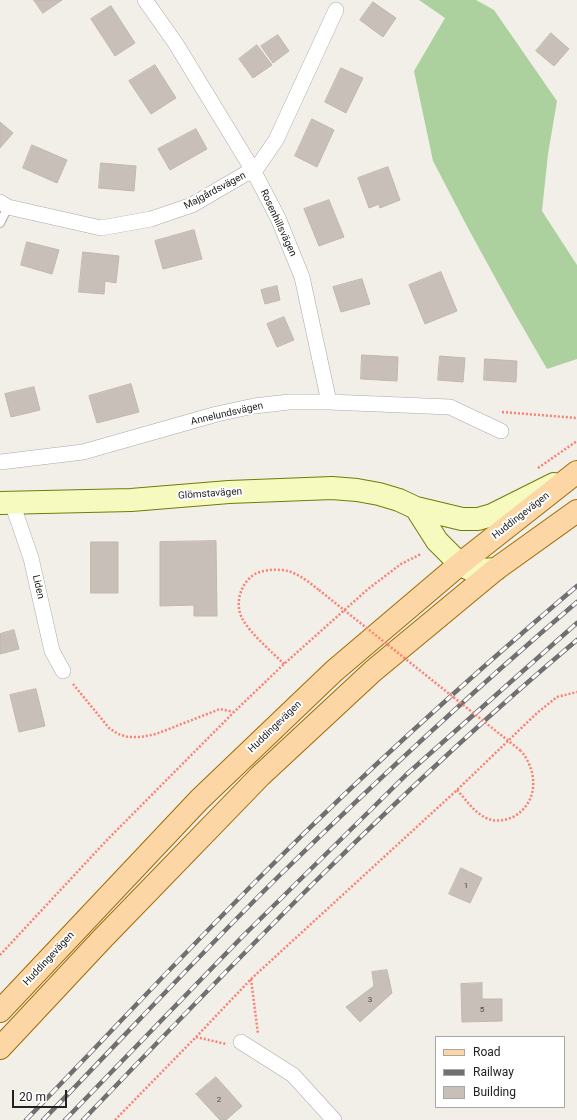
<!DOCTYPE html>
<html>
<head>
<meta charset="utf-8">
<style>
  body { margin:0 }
  #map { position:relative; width:577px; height:1120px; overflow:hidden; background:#f2efe9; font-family:Roboto,sans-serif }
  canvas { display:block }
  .legend { position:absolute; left:435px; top:1036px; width:130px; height:72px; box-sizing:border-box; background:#fff; border:1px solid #a7a7a7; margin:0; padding:5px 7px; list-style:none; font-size:12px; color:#222 }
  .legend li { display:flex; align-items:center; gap:8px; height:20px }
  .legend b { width:20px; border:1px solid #a7a7a7 }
  .scale { position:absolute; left:12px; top:1090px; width:55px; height:18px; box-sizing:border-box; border:2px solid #222; border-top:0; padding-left:5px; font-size:12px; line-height:14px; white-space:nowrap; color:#222; -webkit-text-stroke:3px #fff; paint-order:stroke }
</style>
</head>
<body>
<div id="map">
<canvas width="577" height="1120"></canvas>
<ul class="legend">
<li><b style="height:5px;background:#fcd6a4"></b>Road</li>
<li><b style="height:5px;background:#707070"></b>Railway</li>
<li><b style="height:11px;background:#c7bfb8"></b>Building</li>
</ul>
<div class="scale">20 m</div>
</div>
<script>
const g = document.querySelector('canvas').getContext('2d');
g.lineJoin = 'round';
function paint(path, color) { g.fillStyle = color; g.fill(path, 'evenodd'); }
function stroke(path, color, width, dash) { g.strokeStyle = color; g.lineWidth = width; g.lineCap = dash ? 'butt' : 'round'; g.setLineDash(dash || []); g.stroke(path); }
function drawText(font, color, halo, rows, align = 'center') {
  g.font = font + ' Roboto,sans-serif'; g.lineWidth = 4; g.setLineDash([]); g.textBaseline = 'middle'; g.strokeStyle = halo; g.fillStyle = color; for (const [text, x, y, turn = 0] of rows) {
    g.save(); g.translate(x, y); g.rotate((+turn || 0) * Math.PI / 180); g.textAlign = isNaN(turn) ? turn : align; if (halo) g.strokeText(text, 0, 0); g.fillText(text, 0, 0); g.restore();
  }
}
paint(new Path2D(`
  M 419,0 L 476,0 L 494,10 L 557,101 L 548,154 L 542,211 L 577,265 L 577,359 L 547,369 L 514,312 L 469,230 L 433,161 L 414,71 L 445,18 Z`), '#add19e');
const building = new Path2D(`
  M 34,0 L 62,0 L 43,13 Z
  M 373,2 L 396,18 L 383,37 L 360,20 Z
  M 111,6 L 135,43 L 115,56 L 91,19 Z
  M 551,33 L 569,49 L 554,66 L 536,51 Z
  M 278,35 L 289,51 L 273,63 L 261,46 Z
  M 257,45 L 272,65 L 253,78 L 239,59 Z
  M 155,65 L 176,98 L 151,114 L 129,81 Z
  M 341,68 L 363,78 L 346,113 L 325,102 Z
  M 312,119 L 334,130 L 317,167 L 295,156 Z
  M 0,122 L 13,133 L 0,148 Z
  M 196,129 L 207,149 L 170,170 L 158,149 Z
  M 32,145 L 67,160 L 57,183 L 23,168 Z
  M 101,163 L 136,166 L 134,191 L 99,188 Z
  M 388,167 L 400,200 L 380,208 L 379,204 L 369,208 L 358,178 Z
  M 329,200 L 344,237 L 319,246 L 304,209 Z
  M 194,230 L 202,259 L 163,269 L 155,241 Z
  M 27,242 L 59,250 L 52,274 L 21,265 Z
  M 83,252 L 119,256 L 116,283 L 105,281 L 104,294 L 79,292 Z
  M 441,272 L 457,311 L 425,324 L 409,285 Z
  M 362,279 L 370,304 L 341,312 L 333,287 Z
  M 277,286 L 280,300 L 265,304 L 261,290 Z
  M 284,317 L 294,340 L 277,347 L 267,324 Z
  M 362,355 L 398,357 L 397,381 L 361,379 Z
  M 440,356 L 465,358 L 463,382 L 438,380 Z
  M 485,359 L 517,361 L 516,382 L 484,380 Z
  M 131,384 L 139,412 L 97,423 L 89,396 Z
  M 34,387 L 40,410 L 11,417 L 5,394 Z
  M 216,541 L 217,616 L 194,616 L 194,605 L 160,606 L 160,542 Z
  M 91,542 L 118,542 L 118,593 L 91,593 Z
  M 14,630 L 19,649 L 0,654 L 0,634 Z
  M 36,689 L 45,726 L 19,732 L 10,695 Z
  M 461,868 L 482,878 L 470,903 L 449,894 Z
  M 387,970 L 392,993 L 360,1022 L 346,1007 L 374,986 L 372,972 Z
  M 482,983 L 482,999 L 502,999 L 502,1021 L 462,1022 L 461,984 Z
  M 216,1077 L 242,1106 L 226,1120 L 220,1120 L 196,1094 Z`);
paint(building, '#c7bfb8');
stroke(building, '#c4b6ab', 1);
const lane = new Path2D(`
  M 0,223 L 8,207`);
const street = new Path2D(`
  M 145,0 L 176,44 L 254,172 L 278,218 L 302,277 L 329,402
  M 0,202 L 8,207 L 101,228 L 151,219 L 192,205 L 245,174 L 254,172 L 276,140 L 336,10
  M 0,462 L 83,452 L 217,414 L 254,406 L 289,402 L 329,402 L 450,407 L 501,431
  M 4,506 L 12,503 L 31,558 L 52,651 L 63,671
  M 241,1042 L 293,1075 L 334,1120`);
const secondary = new Path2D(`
  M 0,503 L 131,500 L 229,492 L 332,488 L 357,490 L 379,494 L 399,500 L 416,508 L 462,519 L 478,519 L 492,515 L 554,484
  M 416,508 L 437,541 L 460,564 L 469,569 L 481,570 L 496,569`);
const primary = new Path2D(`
  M 0,1011 L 199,800 L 334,671 L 460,564 L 577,472
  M 0,1048 L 102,939 L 260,776 L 373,671 L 496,569 L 577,511`);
stroke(lane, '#a9a9a9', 10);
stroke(street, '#a9a9a9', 16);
stroke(secondary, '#707d05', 24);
stroke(primary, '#a06b00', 24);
stroke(new Path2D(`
  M 502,412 L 577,418
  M 538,468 L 577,441
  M 284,664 C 272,652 251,634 243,620 C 234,605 240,583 255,574 C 265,569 278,569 288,571 C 299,574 310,583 319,590
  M 73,684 L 109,728 L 118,734 L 128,737 L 141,737 L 156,734 L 220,709 L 234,712
  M 457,790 C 466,800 474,812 486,818 C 495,822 504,821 513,817 C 539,803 538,771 521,751
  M 0,955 L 107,840 L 234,712 L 284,664 L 368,589 L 401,564 L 421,554
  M 251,979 L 258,1034
  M 196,1037 L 226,1044
  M 115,1120 L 196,1037 L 251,979 L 457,790 L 537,713 L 557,697 L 577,692`), '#fa8072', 2.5, [2, 2]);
stroke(lane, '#fff', 8);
stroke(street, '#fff', 15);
stroke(secondary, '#f7fabf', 22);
stroke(primary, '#fcd6a4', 22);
const rail = new Path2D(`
  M 26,1120 C 107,1036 187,950 270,867 C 368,769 471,676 577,586
  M 43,1120 C 122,1039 199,955 280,875 C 376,781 475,689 577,602
  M 65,1120 L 242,937 L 407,774 L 577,623
  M 83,1120 C 242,954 401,788 577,640`);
stroke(rail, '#707070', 4.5);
stroke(rail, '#fff', 3, [9]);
stroke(new Path2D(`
  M 319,590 L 521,751`), '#fa8072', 2.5, [2, 2]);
drawText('8px', '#4b4948', null, [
  ["1",466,886],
  ["3",370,1000],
  ["5",482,1010],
  ["2",219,1100]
]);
drawText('10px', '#222', '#fff', [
  ["Majgårdsvägen",215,191,-28],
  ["Rosenhillsvägen",278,223,65],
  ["Annelundsvägen",227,414,-13],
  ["Glömstavägen",210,494,-4],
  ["Huddingevägen",521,516,-38],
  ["Liden",38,587,77],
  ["Huddingevägen",275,727,-44],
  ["Huddingevägen",49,959,-47]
]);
</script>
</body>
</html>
